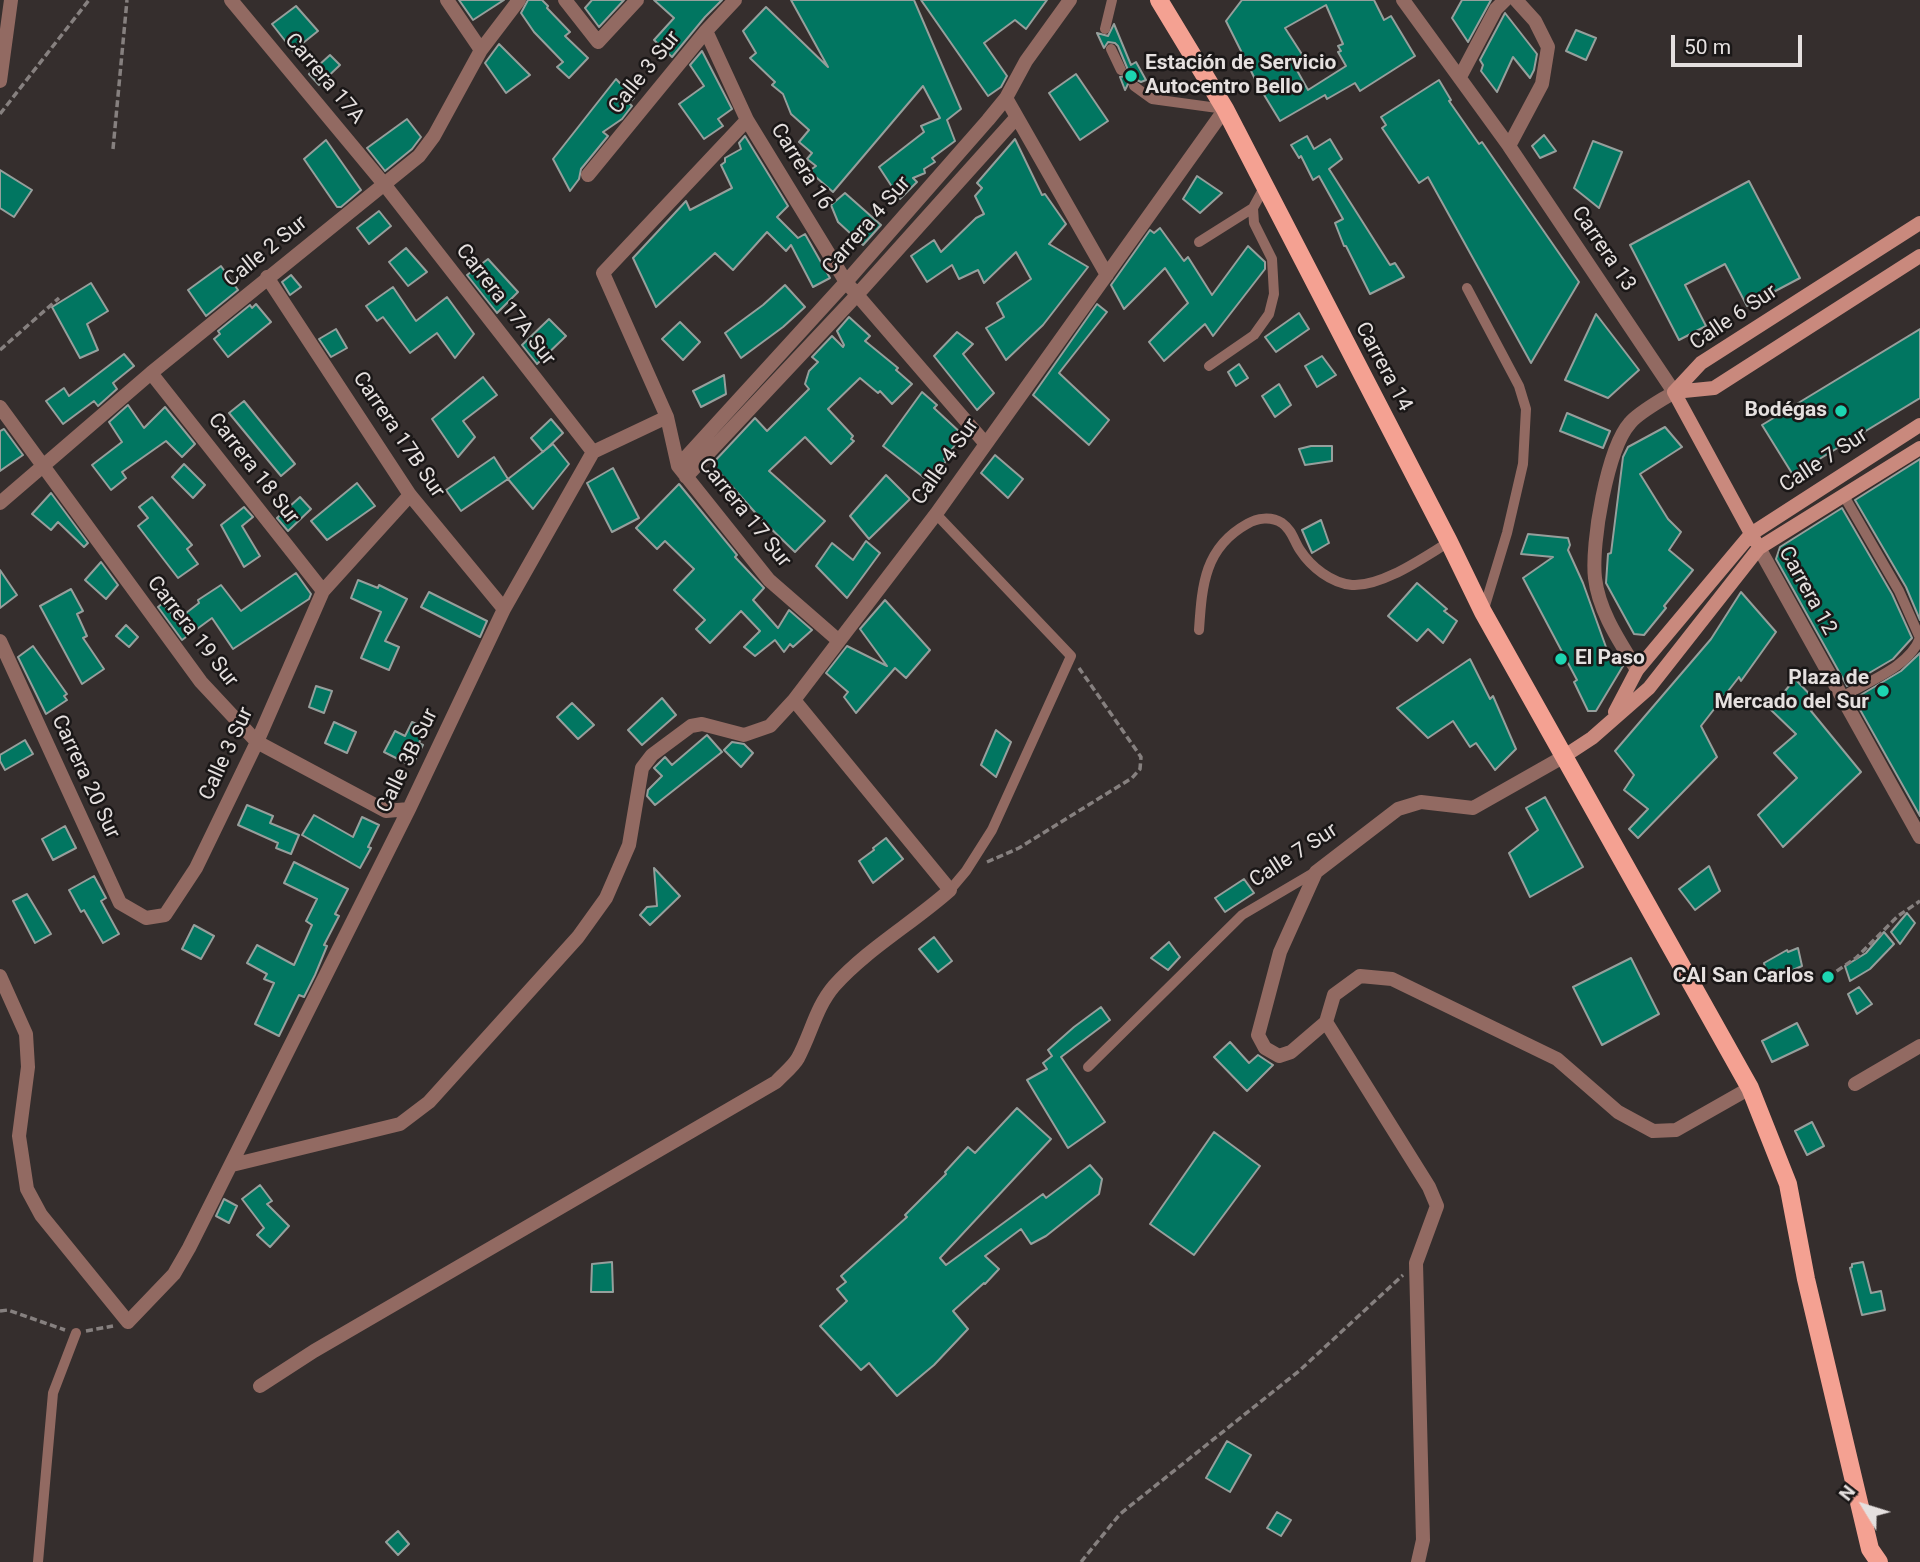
<!DOCTYPE html>
<html>
<head>
<meta charset="utf-8">
<style>
  body { margin:0 }
  #map { position:relative; width:1920px; height:1562px; overflow:hidden; background:#352e2d; font-family:Roboto,sans-serif }
  canvas { display:block }
  .north { position:absolute; left:1829px; top:1471px; width:70px; height:70px; -webkit-text-stroke:5px #1a1717; paint-order:stroke; rotate:308deg; font-size:19px; font-weight:700; line-height:28px; text-align:center; color:#e5e0df }
  .north::after { content:''; display:block; margin:auto; width:24px; height:32px; background:#e5e0df; clip-path:polygon(50% 0,100% 100%,50% 72%,0 100%) }
  .scale { position:absolute; left:1671px; top:35px; width:131px; height:32px; box-sizing:border-box; border:4px solid #e5e0df; border-top:0; padding-left:9px; font-size:21px; line-height:24px; white-space:nowrap; color:#e5e0df; -webkit-text-stroke:5px #1a1717; paint-order:stroke }
</style>
</head>
<body>
<div id="map">
<canvas width="1920" height="1562"></canvas>
<div class="north">N</div>
<div class="scale">50 m</div>
</div>
<script>
const g = document.querySelector('canvas').getContext('2d');
g.lineJoin = 'round';
function paint(path, color) { g.fillStyle = color; g.fill(path, 'evenodd'); }
function stroke(path, color, width, dash) { g.strokeStyle = color; g.lineWidth = width; g.lineCap = dash ? 'butt' : 'round'; g.setLineDash(dash || []); g.stroke(path); }
function drawText(font, color, halo, rows, align = 'center') {
  g.font = font + ' Roboto,sans-serif'; g.lineWidth = 5; g.setLineDash([]); g.textBaseline = 'middle'; g.strokeStyle = halo; g.fillStyle = color; for (const [text, x, y, turn = 0] of rows) {
    g.save(); g.translate(x, y); g.rotate((+turn || 0) * Math.PI / 180); g.textAlign = isNaN(turn) ? turn : align; if (halo) g.strokeText(text, 0, 0); g.fillText(text, 0, 0); g.restore();
  }
}
const building = new Path2D(`
  M 459,0 L 504,0 L 473,20 Z
  M 528,0 L 542,0 L 548,6 L 547,8 L 570,32 L 565,36 L 588,58 L 569,78 L 557,67 L 563,62 L 534,32 L 521,13 Z
  M 592,0 L 624,0 L 599,27 L 585,8 Z
  M 654,0 L 722,0 L 705,17 L 672,57 L 654,40 L 674,18 Z
  M 791,0 L 914,0 L 961,109 L 947,120 L 955,141 L 932,158 L 935,162 L 924,169 L 925,173 L 913,178 L 917,182 L 900,199 L 879,167 L 924,132 L 921,126 L 940,118 L 923,86 L 833,192 L 809,171 L 816,166 L 807,159 L 812,153 L 799,142 L 809,130 L 791,114 L 783,94 L 772,85 L 775,82 L 750,58 L 756,53 L 743,31 L 766,7 L 828,67 Z
  M 921,0 L 1047,0 L 1026,29 L 1015,20 L 984,43 L 1007,76 L 1001,87 L 988,96 Z
  M 1242,0 L 1374,0 L 1384,20 L 1391,16 L 1415,56 L 1360,91 L 1355,83 L 1327,99 L 1325,95 L 1280,121 L 1258,85 L 1226,21 ZM 1326,5 L 1343,44 L 1338,46 L 1341,51 L 1338,52 L 1346,66 L 1308,90 L 1294,65 L 1305,59 L 1285,28 Z
  M 1462,0 L 1491,0 L 1468,42 L 1452,18 Z
  M 296,6 L 318,31 L 293,51 L 272,24 Z
  M 1505,13 L 1537,54 L 1534,70 L 1530,78 L 1513,57 L 1497,92 L 1481,71 L 1483,65 L 1480,60 Z
  M 1114,24 L 1131,65 L 1136,62 L 1146,80 L 1141,82 L 1135,79 L 1130,80 L 1125,90 L 1120,77 L 1125,76 L 1128,70 L 1118,46 L 1115,43 L 1108,42 L 1104,48 L 1097,33 L 1108,36 Z
  M 1576,30 L 1596,38 L 1586,60 L 1566,51 Z
  M 499,44 L 530,75 L 506,93 L 485,63 Z
  M 702,51 L 732,109 L 718,119 L 723,126 L 704,139 L 679,104 L 704,86 L 690,65 Z
  M 330,55 L 340,65 L 319,85 L 309,74 Z
  M 1076,74 L 1108,121 L 1080,140 L 1049,93 Z
  M 616,79 L 634,98 L 629,103 L 632,106 L 622,119 L 603,132 L 608,136 L 581,169 L 579,179 L 570,191 L 553,159 Z
  M 1439,80 L 1451,100 L 1449,101 L 1479,144 L 1482,142 L 1579,282 L 1531,363 L 1428,177 L 1419,183 L 1382,128 L 1386,125 L 1381,117 Z
  M 407,119 L 421,137 L 412,149 L 385,171 L 367,148 Z
  M 1544,135 L 1556,151 L 1540,158 L 1532,146 Z
  M 745,136 L 788,206 L 777,217 L 798,238 L 805,234 L 830,278 L 813,287 L 791,245 L 786,251 L 767,232 L 733,270 L 715,253 L 656,307 L 633,258 L 686,201 L 690,210 L 732,188 L 721,165 L 725,162 L 725,158 L 741,149 L 739,143 Z
  M 1307,136 L 1314,149 L 1330,139 L 1342,159 L 1329,169 L 1390,265 L 1395,263 L 1404,277 L 1370,294 L 1346,246 L 1344,246 L 1335,223 L 1343,219 L 1319,176 L 1313,180 L 1301,156 L 1299,158 L 1291,145 Z
  M 1015,139 L 1042,195 L 1045,194 L 1066,224 L 1049,244 L 1088,267 L 1043,325 L 1006,360 L 986,328 L 1004,317 L 997,303 L 1031,279 L 1016,252 L 984,283 L 978,270 L 959,279 L 952,265 L 927,282 L 911,256 L 934,240 L 941,252 L 976,218 L 984,214 L 975,196 L 982,188 L 977,183 Z
  M 326,140 L 361,190 L 341,207 L 337,207 L 304,159 Z
  M 1593,141 L 1622,152 L 1599,208 L 1574,188 Z
  M 0,170 L 32,190 L 14,217 L 0,208 Z
  M 1197,176 L 1222,193 L 1200,213 L 1183,199 Z
  M 1749,181 L 1800,278 L 1747,306 L 1725,264 L 1685,285 L 1706,326 L 1679,340 L 1630,245 Z
  M 845,193 L 881,225 L 863,245 L 838,222 L 831,205 Z
  M 379,211 L 391,226 L 369,244 L 357,228 Z
  M 1160,228 L 1184,261 L 1188,257 L 1212,295 L 1248,246 L 1265,262 L 1265,269 L 1213,336 L 1205,324 L 1164,361 L 1149,342 L 1188,303 L 1165,268 L 1124,309 L 1111,285 L 1150,230 L 1154,233 Z
  M 406,248 L 427,272 L 408,286 L 389,262 Z
  M 488,259 L 518,292 L 497,313 L 467,275 Z
  M 221,266 L 238,290 L 206,316 L 188,290 Z
  M 291,275 L 301,287 L 290,295 L 282,282 Z
  M 91,283 L 108,311 L 87,324 L 98,350 L 80,358 L 52,307 Z
  M 785,285 L 805,307 L 783,327 L 741,358 L 725,333 L 763,305 Z
  M 393,287 L 416,321 L 447,297 L 474,334 L 455,358 L 437,333 L 410,353 L 383,317 L 377,321 L 366,306 Z
  M 256,304 L 271,322 L 228,357 L 214,339 L 220,334 L 218,331 L 250,305 L 252,308 Z
  M 1097,304 L 1107,312 L 1059,373 L 1109,420 L 1089,445 L 1033,395 Z
  M 1299,313 L 1309,329 L 1276,352 L 1265,337 Z
  M 1596,314 L 1639,370 L 1608,398 L 1565,380 Z
  M 849,317 L 870,336 L 865,341 L 898,368 L 896,370 L 912,384 L 892,404 L 880,391 L 878,393 L 860,378 L 828,409 L 853,436 L 851,439 L 854,441 L 831,464 L 805,437 L 769,471 L 825,521 L 795,552 L 760,518 L 712,464 L 755,418 L 767,431 L 809,389 L 805,384 L 809,371 L 818,362 L 812,357 L 832,336 L 843,347 L 844,345 L 837,331 Z
  M 549,319 L 566,336 L 537,364 L 522,345 Z
  M 680,322 L 700,342 L 683,360 L 662,339 Z
  M 336,329 L 347,348 L 331,357 L 319,339 Z
  M 1920,329 L 1920,398 L 1793,475 L 1762,425 Z
  M 957,332 L 973,344 L 963,354 L 994,393 L 977,410 L 934,356 Z
  M 124,354 L 134,366 L 113,383 L 117,389 L 98,406 L 94,401 L 63,424 L 46,401 L 64,388 L 69,396 Z
  M 1322,356 L 1336,375 L 1317,387 L 1305,366 Z
  M 1239,364 L 1248,378 L 1236,386 L 1228,372 Z
  M 724,375 L 726,394 L 701,407 L 693,391 Z
  M 483,377 L 497,395 L 463,421 L 475,437 L 458,457 L 432,419 Z
  M 1279,384 L 1291,405 L 1275,417 L 1262,396 Z
  M 922,392 L 937,405 L 934,408 L 963,435 L 944,459 L 946,461 L 931,483 L 883,446 Z
  M 244,401 L 295,464 L 281,476 L 229,413 Z
  M 128,405 L 144,428 L 165,407 L 195,444 L 182,457 L 166,441 L 122,472 L 126,478 L 111,490 L 92,465 L 122,442 L 109,422 Z
  M 1567,413 L 1610,431 L 1603,448 L 1560,431 Z
  M 551,419 L 563,433 L 543,452 L 531,438 Z
  M 1665,427 L 1682,447 L 1640,474 L 1668,519 L 1681,532 L 1669,550 L 1693,570 L 1664,606 L 1666,608 L 1644,635 L 1634,634 L 1606,583 L 1608,554 L 1611,553 L 1623,457 L 1628,447 Z
  M 4,429 L 23,455 L 0,471 L 0,431 Z
  M 553,444 L 569,464 L 533,509 L 508,479 Z
  M 1311,446 L 1332,446 L 1332,461 L 1305,465 L 1299,449 Z
  M 995,455 L 1023,479 L 1008,498 L 981,473 Z
  M 494,457 L 508,479 L 461,511 L 446,490 Z
  M 1920,459 L 1920,620 L 1906,587 L 1855,500 Z
  M 184,464 L 205,485 L 193,498 L 172,477 Z
  M 613,468 L 639,518 L 612,532 L 587,483 Z
  M 886,475 L 910,499 L 869,539 L 850,516 Z
  M 357,483 L 375,506 L 327,540 L 311,521 Z
  M 679,484 L 737,555 L 735,557 L 764,588 L 753,600 L 778,628 L 789,610 L 812,630 L 793,647 L 790,644 L 784,652 L 775,640 L 755,656 L 744,647 L 760,631 L 741,611 L 710,643 L 696,629 L 705,620 L 674,590 L 694,569 L 665,541 L 657,549 L 636,528 Z
  M 51,493 L 88,543 L 84,547 L 58,522 L 51,530 L 32,514 Z
  M 152,497 L 192,545 L 187,549 L 198,564 L 178,578 L 138,526 L 148,518 L 139,507 Z
  M 300,497 L 311,509 L 288,531 L 277,518 Z
  M 244,507 L 253,517 L 242,526 L 260,556 L 244,567 L 221,525 Z
  M 1842,508 L 1892,594 L 1912,638 L 1893,659 L 1847,686 L 1776,559 L 1780,547 Z
  M 1321,520 L 1329,543 L 1312,553 L 1302,530 Z
  M 1528,534 L 1568,538 L 1570,545 L 1568,550 L 1583,583 L 1611,661 L 1618,658 L 1623,666 L 1596,711 L 1588,711 L 1574,682 L 1577,680 L 1523,578 L 1553,557 L 1521,554 Z
  M 866,541 L 880,553 L 847,598 L 816,566 L 832,543 L 853,560 Z
  M 101,562 L 118,585 L 106,599 L 85,580 Z
  M 0,570 L 17,595 L 0,608 Z
  M 296,573 L 311,594 L 309,599 L 233,649 L 212,618 L 182,640 L 158,607 L 163,603 L 177,620 L 199,603 L 198,600 L 221,585 L 241,611 Z
  M 358,580 L 378,588 L 379,585 L 407,599 L 385,641 L 399,647 L 389,670 L 361,658 L 381,612 L 351,598 Z
  M 1417,583 L 1447,609 L 1444,611 L 1457,621 L 1443,643 L 1428,629 L 1417,641 L 1388,616 Z
  M 71,589 L 83,611 L 77,614 L 87,636 L 83,638 L 104,669 L 82,684 L 40,606 Z
  M 429,592 L 487,621 L 480,637 L 421,607 Z
  M 1741,592 L 1776,632 L 1741,681 L 1739,677 L 1701,726 L 1717,757 L 1638,838 L 1629,829 L 1648,809 L 1624,790 L 1634,775 L 1615,751 L 1711,639 Z
  M 885,600 L 930,650 L 906,678 L 895,668 L 856,713 L 844,697 L 848,692 L 826,673 L 847,646 L 887,666 L 860,629 Z
  M 126,625 L 138,637 L 129,647 L 116,636 Z
  M 33,646 L 67,694 L 64,696 L 67,700 L 46,714 L 18,657 Z
  M 1920,653 L 1920,816 L 1854,699 L 1901,671 Z
  M 1470,659 L 1490,699 L 1493,696 L 1516,749 L 1495,770 L 1476,743 L 1470,747 L 1453,721 L 1428,738 L 1397,708 Z
  M 1795,679 L 1818,703 L 1811,711 L 1861,772 L 1783,847 L 1758,815 L 1797,778 L 1774,753 L 1796,734 L 1770,709 Z
  M 316,686 L 332,691 L 324,713 L 309,707 Z
  M 662,698 L 676,715 L 642,745 L 628,730 Z
  M 572,703 L 594,725 L 578,739 L 557,717 Z
  M 334,722 L 356,732 L 347,753 L 325,743 Z
  M 412,722 L 426,728 L 419,743 L 423,745 L 412,766 L 384,752 L 395,731 L 405,736 Z
  M 996,730 L 1011,742 L 996,777 L 981,765 Z
  M 707,735 L 722,752 L 655,805 L 647,796 L 648,790 L 662,776 L 654,768 L 665,757 L 672,765 Z
  M 25,740 L 33,754 L 5,770 L 0,761 L 0,755 Z
  M 732,742 L 744,744 L 753,753 L 741,767 L 724,750 Z
  M 1545,797 L 1583,867 L 1530,897 L 1509,853 L 1538,830 L 1526,808 Z
  M 247,805 L 273,816 L 270,823 L 299,835 L 291,854 L 276,848 L 278,843 L 238,825 Z
  M 314,815 L 353,837 L 362,817 L 379,825 L 368,847 L 371,848 L 360,868 L 302,835 Z
  M 65,826 L 76,848 L 53,860 L 42,839 Z
  M 886,838 L 903,859 L 873,883 L 859,861 L 874,850 L 873,848 Z
  M 294,862 L 348,889 L 335,914 L 339,916 L 324,945 L 327,946 L 315,975 L 304,997 L 299,995 L 279,1036 L 255,1024 L 274,983 L 264,979 L 267,974 L 247,963 L 257,945 L 294,965 L 312,925 L 306,921 L 317,899 L 284,883 Z
  M 1709,866 L 1720,891 L 1695,910 L 1679,889 Z
  M 654,868 L 680,896 L 650,925 L 640,915 L 647,907 L 657,906 Z
  M 94,876 L 106,898 L 101,901 L 119,934 L 103,943 L 84,910 L 81,912 L 69,890 Z
  M 1244,879 L 1254,893 L 1225,912 L 1215,898 Z
  M 27,894 L 51,934 L 35,943 L 13,901 Z
  M 1907,913 L 1915,923 L 1900,944 L 1891,932 Z
  M 194,925 L 214,936 L 201,959 L 182,949 Z
  M 1884,932 L 1894,944 L 1870,969 L 1850,981 L 1845,966 L 1866,953 Z
  M 934,937 L 952,961 L 938,972 L 919,949 Z
  M 1169,942 L 1180,957 L 1168,970 L 1151,958 Z
  M 1798,948 L 1802,966 L 1768,981 L 1764,963 L 1787,950 L 1788,952 Z
  M 1631,958 L 1659,1014 L 1602,1045 L 1573,987 Z
  M 1859,987 L 1872,1004 L 1857,1014 L 1848,994 Z
  M 1101,1007 L 1110,1020 L 1061,1057 L 1105,1122 L 1068,1148 L 1027,1080 L 1047,1069 L 1043,1063 L 1052,1056 L 1048,1050 L 1074,1027 Z
  M 1797,1023 L 1808,1045 L 1772,1062 L 1762,1041 Z
  M 1230,1042 L 1249,1063 L 1258,1055 L 1273,1065 L 1247,1091 L 1214,1057 Z
  M 1017,1108 L 1051,1139 L 940,1258 L 946,1265 L 1043,1194 L 1046,1198 L 1090,1165 L 1102,1179 L 1099,1194 L 1046,1236 L 1031,1244 L 1021,1229 L 985,1256 L 999,1269 L 985,1284 L 984,1283 L 953,1311 L 968,1329 L 934,1365 L 897,1396 L 869,1363 L 861,1370 L 820,1326 L 847,1301 L 837,1289 L 846,1282 L 841,1276 L 907,1217 L 905,1215 L 946,1174 L 945,1172 L 968,1147 L 975,1153 Z
  M 1812,1122 L 1824,1146 L 1807,1155 L 1795,1131 Z
  M 1214,1132 L 1260,1166 L 1194,1255 L 1150,1224 Z
  M 260,1185 L 272,1201 L 267,1204 L 289,1226 L 270,1247 L 257,1235 L 264,1228 L 242,1199 Z
  M 224,1199 L 237,1206 L 229,1223 L 216,1216 Z
  M 612,1262 L 613,1292 L 591,1292 L 592,1264 Z
  M 1863,1262 L 1871,1293 L 1881,1291 L 1885,1310 L 1862,1315 L 1850,1268 L 1852,1267 L 1852,1264 Z
  M 1227,1441 L 1251,1455 L 1230,1492 L 1206,1478 Z
  M 1277,1512 L 1291,1520 L 1281,1536 L 1267,1528 Z
  M 398,1531 L 409,1544 L 398,1555 L 386,1542 Z`);
paint(building, '#017661');
stroke(building, '#969f9c', 2);
stroke(new Path2D(`
  M 0,114 L 89,0
  M 113,149 L 127,0
  M 0,350 L 59,298
  M 987,862 L 1019,848 L 1132,778 L 1140,769 L 1141,757 L 1079,668
  M 1828,977 L 1856,958 L 1898,916 L 1920,901
  M 0,1311 L 8,1310 L 65,1330
  M 86,1331 L 113,1326
  M 1081,1562 L 1120,1514 L 1299,1371 L 1403,1275`), '#86807f', 3.5, [7, 3.5]);
stroke(new Path2D(`
  M 1105,29 L 1112,0
  M 1111,49 L 1121,70
  M 1134,86 L 1152,99 L 1225,109
  M 1199,242 L 1253,208
  M 1467,288 L 1519,386 L 1526,409 L 1523,464 L 1507,533 L 1483,612
  M 1209,366 L 1254,335 L 1269,314 L 1274,294 L 1272,259 L 1254,223 L 1253,208 L 1265,186
  M 936,514 L 1071,656 L 992,830 L 966,871 L 950,890
  M 1199,630 C 1202,586 1204,548 1247,524 C 1257,518 1271,516 1282,523 C 1292,530 1294,541 1300,550 C 1311,567 1331,583 1352,585 C 1382,587 1424,557 1449,542
  M 1842,697 C 1868,681 1909,667 1920,638 L 1899,591 L 1844,496
  M 1088,1067 L 1242,915 L 1315,872
  M 38,1562 L 53,1393 L 76,1333`), '#926a62', 10);
stroke(new Path2D(`
  M 231,0 L 384,184 L 593,452
  M 447,0 L 481,50
  M 565,0 L 598,42 L 637,0
  M 1403,0 L 1509,146 L 1674,392 C 1662,400 1639,412 1630,423 C 1607,449 1591,544 1595,578 C 1599,612 1620,642 1637,670
  M 706,31 L 747,120 L 846,282 L 985,443
  M 1460,77 L 1496,9 L 1505,0
  M 0,81 L 11,0
  M 1006,98 L 1107,275
  M 747,120 L 603,273 L 667,417 L 678,466 L 769,580 L 839,641
  M 1509,146 L 1542,84 L 1548,47 L 1535,21 L 1516,0
  M 588,175 L 706,31 L 735,0
  M 267,277 L 410,495 L 504,609
  M 151,373 L 323,591
  M 0,407 L 201,682 L 257,742 L 386,811 L 409,809
  M 678,466 L 846,282 L 988,120 L 1006,98 L 1026,61 L 1070,0
  M 686,477 L 856,296 L 1016,118
  M 0,503 L 151,373 L 419,156 L 434,136 L 481,50 L 519,0
  M 1759,548 L 1920,837
  M 0,641 L 120,903 L 146,918 L 165,915 L 196,868 L 257,742 L 323,591 L 410,495
  M 1563,757 L 1473,808 L 1421,802 L 1398,809 L 1316,872 L 1280,952 L 1258,1035 L 1265,1048 L 1279,1056 L 1291,1052 L 1326,1022 L 1334,995 L 1360,976 L 1392,979 L 1557,1059 L 1618,1112 L 1653,1131 L 1676,1130 L 1750,1088
  M 0,976 L 26,1034 L 28,1067 L 19,1136 L 27,1189 L 41,1215 L 128,1322 L 174,1274 L 189,1248 L 409,809 L 504,609 L 593,452 L 667,417
  M 1326,1022 L 1429,1187 L 1437,1206 L 1416,1263 L 1423,1540 L 1418,1562
  M 1855,1084 L 1920,1046
  M 232,1165 L 400,1124 L 429,1102 L 578,937 L 606,898 L 629,845 L 642,768 L 652,755 L 691,726 L 702,724 L 744,735 L 770,726 L 794,700 L 936,514 L 1225,109
  M 260,1386 L 314,1351 L 776,1082 C 783,1074 793,1067 798,1058 C 811,1034 816,1007 834,986 C 867,949 913,923 950,890 L 794,700`), '#926a62', 14);
stroke(new Path2D(`
  M 1674,392 L 1701,363 L 1920,223
  M 1674,392 L 1714,388 L 1920,256
  M 1674,392 L 1755,541
  M 1615,712 L 1637,670 L 1751,534 L 1920,425
  M 1563,757 L 1592,738 L 1649,688 L 1759,548 L 1920,448`), '#c9897d', 14);
stroke(new Path2D(`
  M 1159,0 L 1225,109 L 1449,542 L 1483,612 L 1750,1088 L 1788,1184 L 1806,1279 L 1870,1549 L 1879,1562`), '#f4a192', 18);
for (const [x, y, r, color] of [
  [1131,76,7,"#1cd5b1"],
  [1841,411,7,"#1cd5b1"],
  [1561,659,7,"#1cd5b1"],
  [1883,691,7,"#1cd5b1"],
  [1828,977,7,"#1cd5b1"]
]) { const dot = new Path2D(); dot.arc(x, y, r, 0, 2 * Math.PI); g.fillStyle = color; g.fill(dot); stroke(dot, '#1a1717', 2.5); }
drawText('bold 21px', '#e5e0df', '#1a1717', [
  ["Estación de Servicio",1145,64,"left"],
  ["Autocentro Bello",1145,88,"left"],
  ["Bodégas",1827,411],
  ["El Paso",1575,659,"left"],
  ["Plaza de",1869,679],
  ["Mercado del Sur",1869,703],
  ["CAI San Carlos",1814,977]
], 'right');
drawText('21px', '#e5e0df', '#1a1717', [
  ["Calle 3 Sur",645,73,-51],
  ["Carrera 17A",324,79,50],
  ["Carrera 16",801,167,58],
  ["Carrera 4 Sur",867,226,-49],
  ["Carrera 13",1603,249,56],
  ["Calle 2 Sur",266,252,-39],
  ["Carrera 17A Sur",505,305,52],
  ["Calle 6 Sur",1734,318,-34],
  ["Carrera 14",1383,367,62],
  ["Carrera 17B Sur",398,435,56],
  ["Calle 7 Sur",1824,461,-33],
  ["Calle 4 Sur",946,462,-55],
  ["Carrera 18 Sur",253,469,52],
  ["Carrera 17 Sur",744,513,51],
  ["Carrera 12",1807,591,61],
  ["Carrera 19 Sur",192,632,52],
  ["Calle 3 Sur",227,754,-65],
  ["Calle 3B Sur",408,761,-64],
  ["Carrera 20 Sur",85,777,65],
  ["Calle 7 Sur",1294,856,-33]
]);
</script>
</body>
</html>
